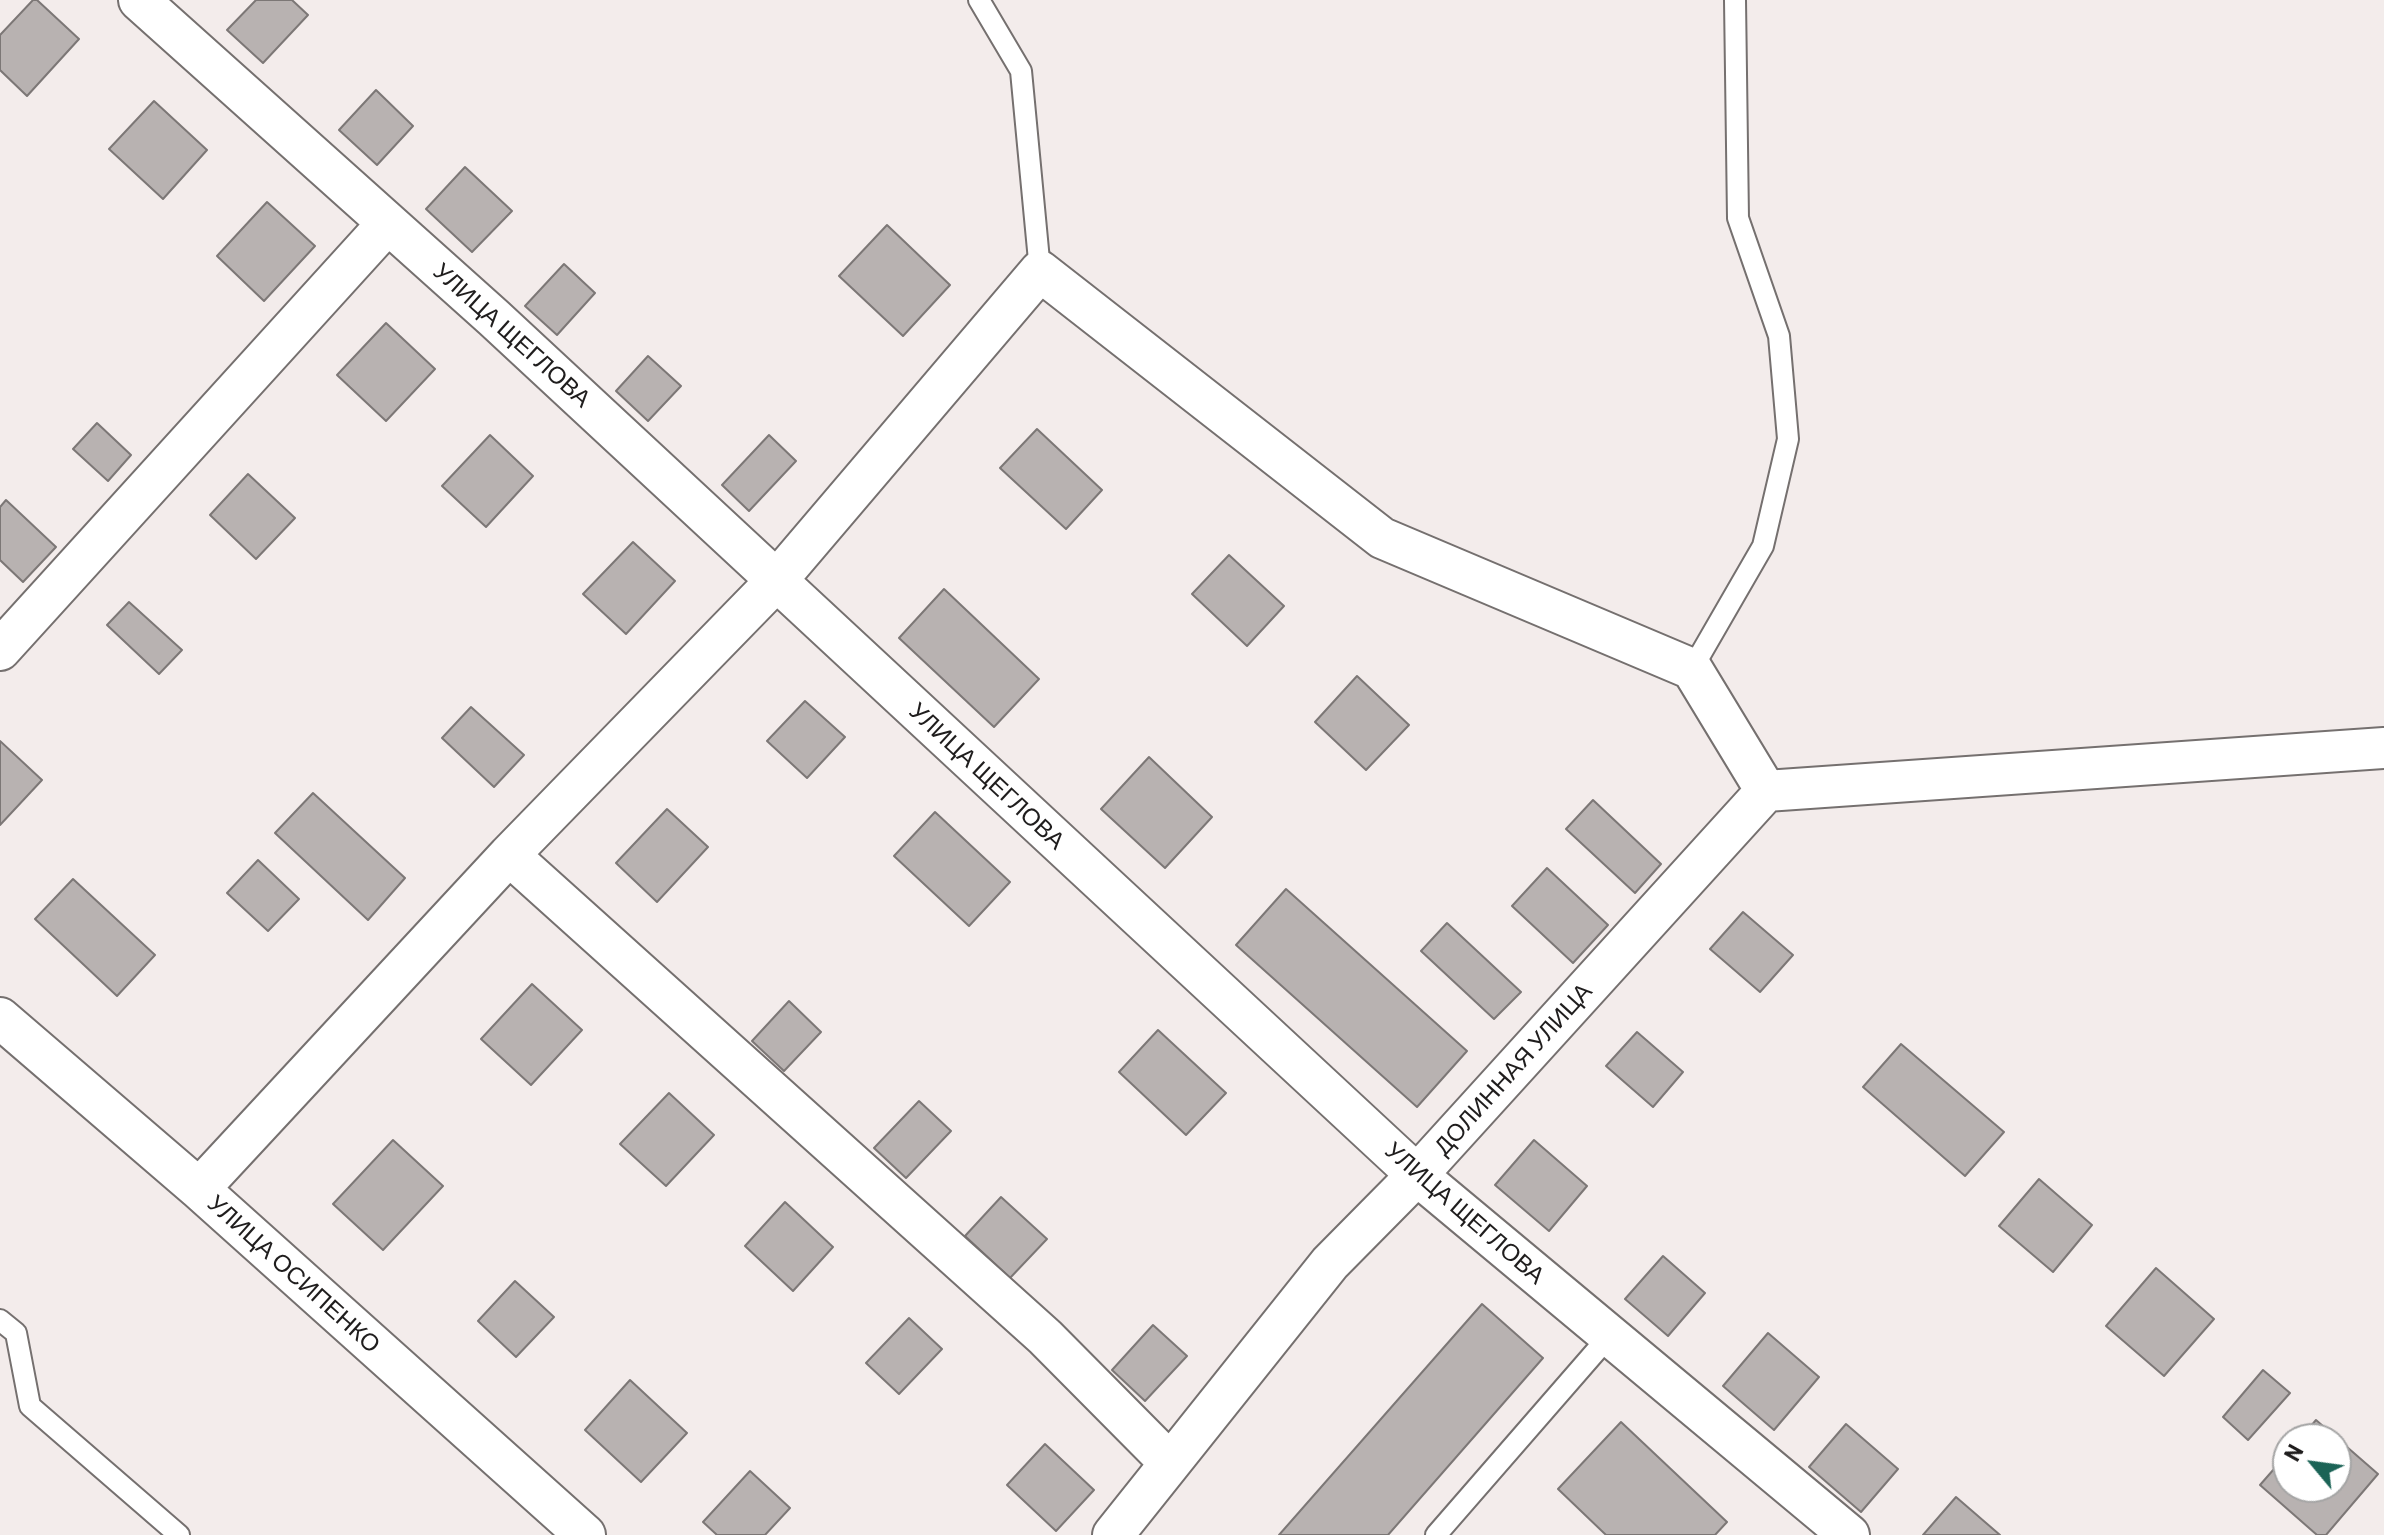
<!DOCTYPE html>
<html>
<head>
<meta charset="utf-8">
<style>
  body { margin:0 }
  #map { position:relative; width:2384px; height:1535px; overflow:hidden; background:#f3eceb; font-family:Barlow,sans-serif }
  canvas { display:block }
  .north { position:absolute; left:2272px; top:1423px; width:80px; height:80px; box-sizing:border-box; background:#fff; border:2px solid #a5a5a5; border-radius:50%; rotate:299deg; font-size:22px; font-weight:700; line-height:32px; text-align:center; color:#1f1d1d }
  .north::after { content:''; display:block; margin:auto; width:28px; height:36px; background:#1b6356; clip-path:polygon(50% 0,100% 100%,50% 72%,0 100%) }
</style>
</head>
<body>
<div id="map">
<canvas width="2384" height="1535"></canvas>
<div class="north">N</div>
</div>
<script>
const g = document.querySelector('canvas').getContext('2d');
g.lineJoin = 'round';
function paint(path, color) { g.fillStyle = color; g.fill(path, 'evenodd'); }
function stroke(path, color, width, dash) { g.strokeStyle = color; g.lineWidth = width; g.lineCap = dash ? 'butt' : 'round'; g.setLineDash(dash || []); g.stroke(path); }
function drawText(font, color, halo, rows, align = 'center') {
  g.font = font + ' Barlow,sans-serif'; g.lineWidth = 8; g.setLineDash([]); g.textBaseline = 'middle'; g.strokeStyle = halo; g.fillStyle = color; for (const [text, x, y, turn = 0] of rows) {
    g.save(); g.translate(x, y); g.rotate((+turn || 0) * Math.PI / 180); g.textAlign = isNaN(turn) ? turn : align; if (halo) g.strokeText(text, 0, 0); g.fillText(text, 0, 0); g.restore();
  }
}
const building = new Path2D(`
  M 33,0 L 37,0 L 79,39 L 27,96 L 0,70 L 0,35 Z
  M 256,0 L 292,0 L 308,15 L 263,63 L 227,30 Z
  M 376,90 L 413,126 L 377,165 L 339,130 Z
  M 154,101 L 207,150 L 163,199 L 109,149 Z
  M 465,167 L 512,211 L 472,252 L 426,209 Z
  M 267,202 L 315,246 L 264,301 L 217,256 Z
  M 887,225 L 950,285 L 903,336 L 839,276 Z
  M 564,264 L 595,293 L 557,335 L 525,306 Z
  M 386,323 L 435,369 L 386,421 L 337,375 Z
  M 648,356 L 681,386 L 648,421 L 616,391 Z
  M 97,423 L 131,455 L 108,481 L 73,449 Z
  M 1037,429 L 1102,490 L 1066,529 L 1000,468 Z
  M 490,435 L 533,476 L 486,527 L 442,486 Z
  M 769,435 L 796,461 L 749,511 L 722,485 Z
  M 248,474 L 295,518 L 256,559 L 210,515 Z
  M 6,500 L 56,547 L 23,582 L 0,560 L 0,507 Z
  M 633,542 L 675,581 L 626,634 L 583,594 Z
  M 1229,555 L 1284,606 L 1247,646 L 1192,594 Z
  M 944,589 L 1039,679 L 994,727 L 899,638 Z
  M 129,602 L 182,650 L 159,674 L 107,625 Z
  M 1357,676 L 1409,725 L 1366,770 L 1315,722 Z
  M 805,701 L 845,737 L 807,778 L 767,741 Z
  M 471,707 L 524,755 L 494,787 L 442,738 Z
  M 0,741 L 42,780 L 0,825 Z
  M 1149,757 L 1212,817 L 1165,868 L 1101,809 Z
  M 313,793 L 405,878 L 368,920 L 275,833 Z
  M 1593,800 L 1661,864 L 1635,893 L 1566,829 Z
  M 667,809 L 708,847 L 657,902 L 616,863 Z
  M 935,812 L 1010,882 L 969,926 L 894,856 Z
  M 258,860 L 299,899 L 268,931 L 227,893 Z
  M 1547,868 L 1608,925 L 1573,963 L 1512,906 Z
  M 73,879 L 155,955 L 117,996 L 35,919 Z
  M 1286,889 L 1467,1051 L 1417,1107 L 1236,945 Z
  M 1743,912 L 1793,955 L 1760,992 L 1710,949 Z
  M 1447,923 L 1521,992 L 1494,1019 L 1421,951 Z
  M 532,984 L 582,1030 L 531,1085 L 481,1039 Z
  M 789,1001 L 821,1032 L 784,1071 L 752,1041 Z
  M 1158,1030 L 1226,1093 L 1186,1135 L 1119,1072 Z
  M 1637,1032 L 1683,1072 L 1653,1107 L 1606,1066 Z
  M 1901,1044 L 2004,1132 L 1965,1176 L 1863,1087 Z
  M 669,1093 L 714,1135 L 666,1186 L 620,1144 Z
  M 919,1101 L 951,1131 L 906,1178 L 874,1148 Z
  M 393,1140 L 443,1186 L 383,1250 L 333,1204 Z
  M 1534,1140 L 1587,1186 L 1549,1231 L 1495,1185 Z
  M 2039,1179 L 2092,1225 L 2053,1272 L 1999,1226 Z
  M 1001,1197 L 1047,1239 L 1010,1278 L 965,1236 Z
  M 785,1202 L 833,1247 L 793,1291 L 745,1246 Z
  M 1663,1256 L 1705,1293 L 1668,1336 L 1625,1299 Z
  M 2156,1268 L 2214,1319 L 2164,1376 L 2106,1326 Z
  M 515,1281 L 554,1317 L 516,1357 L 478,1321 Z
  M 1482,1304 L 1543,1358 L 1388,1535 L 1279,1535 Z
  M 909,1318 L 942,1349 L 899,1394 L 866,1363 Z
  M 1153,1325 L 1187,1356 L 1145,1401 L 1112,1370 Z
  M 1768,1333 L 1819,1377 L 1774,1430 L 1723,1386 Z
  M 2263,1370 L 2290,1393 L 2248,1440 L 2223,1417 Z
  M 630,1380 L 687,1433 L 641,1482 L 585,1430 Z
  M 2316,1420 L 2378,1474 L 2326,1535 L 2317,1535 L 2260,1485 L 2288,1453 L 2288,1487 L 2336,1487 L 2336,1439 L 2300,1439 Z
  M 1621,1422 L 1727,1522 L 1715,1535 L 1606,1535 L 1558,1489 Z
  M 1846,1424 L 1898,1469 L 1861,1512 L 1809,1467 Z
  M 1045,1444 L 1094,1490 L 1056,1531 L 1007,1485 Z
  M 750,1471 L 790,1508 L 765,1535 L 717,1535 L 703,1522 Z
  M 1956,1497 L 2000,1535 L 1923,1535 Z`);
paint(building, '#b8b2b1');
stroke(building, '#7c7776', 2);
const service = new Path2D(`
  M 979,0 L 1021,71 L 1040,271
  M 1692,669 L 1763,546 L 1788,439 L 1779,336 L 1738,218 L 1735,0
  M 0,1320 L 16,1333 L 30,1406 L 179,1535
  M 1436,1535 L 1610,1335`);
const minor = new Path2D(`
  M 139,0 L 494,318 L 1417,1175 L 1849,1535
  M 0,650 L 388,223
  M 1766,791 L 2384,748
  M 0,1018 L 199,1189 L 585,1535
  M 199,1189 L 509,855
  M 1170,1463 L 1045,1337 L 509,855 L 777,580 L 1040,271 L 1382,538 L 1692,669 L 1766,791
  M 1113,1535 L 1330,1263 L 1417,1175 L 1766,791`);
stroke(service, '#75706f', 24);
stroke(minor, '#75706f', 44);
stroke(service, '#fff', 20);
stroke(minor, '#fff', 40);
drawText('24px', '#1f1d1d', '#fff', [
  ["УЛИЦА ЩЕГЛОВА",512,335,42],
  ["УЛИЦА ЩЕГЛОВА",987,776,43],
  ["ДОЛИННАЯ УЛИЦА",1513,1069,-48],
  ["УЛИЦА ЩЕГЛОВА",1465,1213,41],
  ["УЛИЦА ОСИПЕНКО",294,1274,42]
]);
</script>
</body>
</html>
